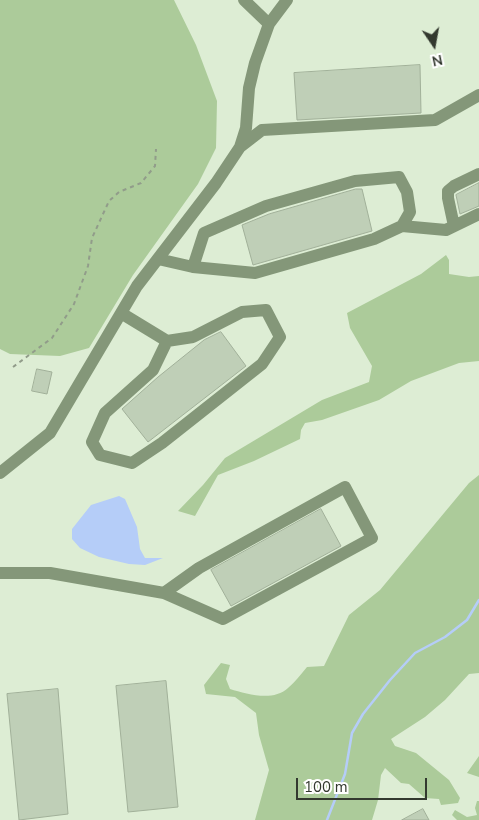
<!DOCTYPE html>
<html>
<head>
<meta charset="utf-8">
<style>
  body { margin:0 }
  #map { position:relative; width:479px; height:820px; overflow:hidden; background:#ddedd4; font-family:"Nunito Sans",sans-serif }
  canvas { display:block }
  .north { position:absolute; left:409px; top:20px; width:50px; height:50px; -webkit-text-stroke:4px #fff; paint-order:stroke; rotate:168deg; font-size:14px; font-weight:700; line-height:20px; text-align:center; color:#33392f }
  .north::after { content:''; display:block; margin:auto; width:18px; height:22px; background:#33392f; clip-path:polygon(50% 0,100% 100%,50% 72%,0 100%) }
  .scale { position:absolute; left:296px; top:778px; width:131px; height:22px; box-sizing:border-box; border:2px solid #33392f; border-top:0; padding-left:6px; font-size:15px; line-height:18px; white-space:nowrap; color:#33392f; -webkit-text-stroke:4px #fff; paint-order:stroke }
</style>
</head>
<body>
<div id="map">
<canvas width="479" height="820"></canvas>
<div class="north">N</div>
<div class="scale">100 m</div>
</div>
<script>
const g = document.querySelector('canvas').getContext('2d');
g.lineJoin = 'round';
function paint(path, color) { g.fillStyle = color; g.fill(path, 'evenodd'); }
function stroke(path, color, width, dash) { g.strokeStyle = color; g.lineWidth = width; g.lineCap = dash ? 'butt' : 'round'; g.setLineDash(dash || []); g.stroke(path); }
paint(new Path2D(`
  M 0,0 L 174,0 L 196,45 L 217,101 L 216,148 L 198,184 L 133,275 L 89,348 L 60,356 L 10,354 L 0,349 Z
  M 446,255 L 449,260 L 449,274 L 469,277 L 479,276 L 479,361 L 459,363 L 411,381 L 379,400 L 322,420 L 305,423 L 301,430 L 300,439 L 254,461 L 218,475 L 195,516 L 178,511 L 203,485 L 225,458 L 322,400 L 369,382 L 372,366 L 350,328 L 347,313 L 421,274 Z
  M 479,475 L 479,673 L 469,674 L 445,700 L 425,717 L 391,739 L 395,746 L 416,753 L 449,780 L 460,798 L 458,803 L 441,805 L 439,799 L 425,798 L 409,784 L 401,783 L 385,768 L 381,775 L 378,800 L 372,820 L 255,820 L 269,770 L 259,735 L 256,713 L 235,697 L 206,694 L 204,685 L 221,663 L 230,665 L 226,679 L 230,689 C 247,694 273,702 288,688 C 295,682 301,674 307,667 L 324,666 L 349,615 L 380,590 L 469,483 Z
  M 479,756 L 479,777 L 467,773 Z
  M 477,801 L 479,801 L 479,820 L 457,820 L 452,815 L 455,810 L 467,817 L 477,815 L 475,808 Z`), '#accb9a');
paint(new Path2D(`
  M 119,496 L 125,499 L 137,527 L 140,549 L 145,558 L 163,558 L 145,565 L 129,564 L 99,557 L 80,548 L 72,539 L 72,529 L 91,505 Z`), '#b5cdf8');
stroke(new Path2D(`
  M 327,820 L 345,774 L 352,733 L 363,714 L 390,680 L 415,653 L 445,637 L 467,620 L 479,600`), '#b5cdf8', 2.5);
const building = new Path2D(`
  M 420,65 L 421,113 L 297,120 L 294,73 Z
  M 479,183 L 479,206 L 460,214 L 456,195 Z
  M 356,189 L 362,189 L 372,231 L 253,265 L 242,225 L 269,214 Z
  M 221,332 L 246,366 L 148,442 L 122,409 L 158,377 L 204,340 Z
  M 37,369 L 52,372 L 47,394 L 32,391 Z
  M 321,509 L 341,546 L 231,606 L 211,570 Z
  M 166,681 L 178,807 L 128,812 L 116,686 Z
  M 58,689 L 68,814 L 19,820 L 7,694 Z
  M 423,809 L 429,820 L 402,820 Z`);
paint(building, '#bfcfb7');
stroke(building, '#a1b099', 1);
stroke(new Path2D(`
  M 13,367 L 52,338 L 74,304 L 88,266 L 92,238 L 109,201 L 119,192 L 141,183 L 155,166 L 156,149`), '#919c8a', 2, [4, 4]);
stroke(new Path2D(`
  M 269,24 L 287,0
  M 240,147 L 262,130 L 435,120 L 479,95
  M 402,226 L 446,230 L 479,214
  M 454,226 L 448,198 L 448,191 L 454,186 L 479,174
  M 158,259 L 193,267 L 255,273 L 374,239 L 402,226 L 410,212 L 407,192 L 399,177 L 355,181 L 266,206 L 204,233 L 193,267
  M 121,313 L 167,341 L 193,337 L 242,312 L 266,310 L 280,337 L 262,364 L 162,443 L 132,463 L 100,455 L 92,442 L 105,413 L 153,370 L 167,341
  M 0,473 L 50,433 L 137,286 L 216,183 L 240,147 L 246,128 L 249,88 L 255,63 L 269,24 L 244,0
  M 0,573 L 50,573 L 164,593 L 223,619 L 372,538 L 345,487 L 199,568 L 164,593`), '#849779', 12);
</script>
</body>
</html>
